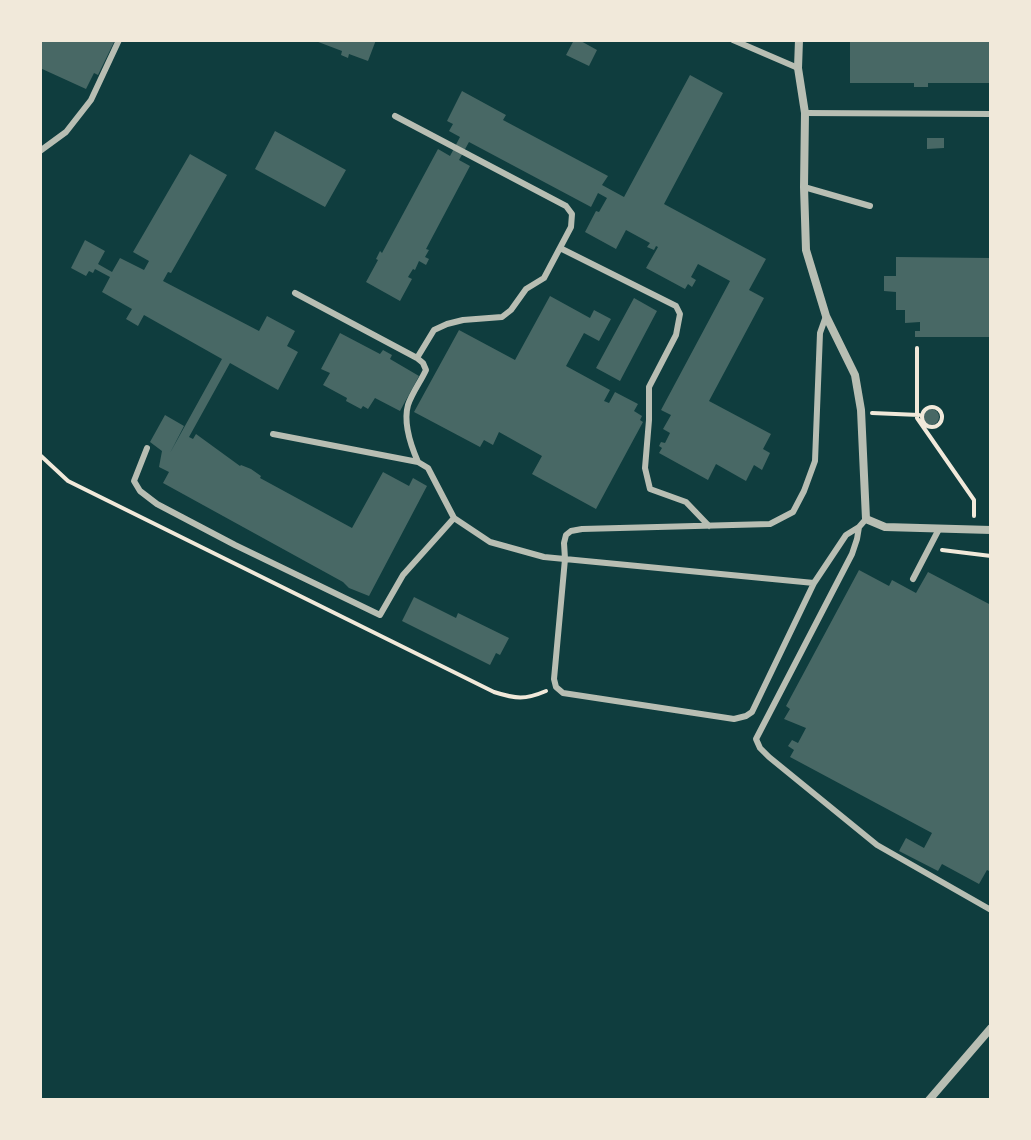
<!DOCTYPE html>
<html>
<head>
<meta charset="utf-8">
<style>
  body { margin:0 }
  #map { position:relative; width:1031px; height:1140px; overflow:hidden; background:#0f3d3e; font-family:"Work Sans",sans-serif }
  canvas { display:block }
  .frame { position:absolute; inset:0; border:42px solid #f1e9da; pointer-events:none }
</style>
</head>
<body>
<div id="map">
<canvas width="1031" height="1140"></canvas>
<div class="frame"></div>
</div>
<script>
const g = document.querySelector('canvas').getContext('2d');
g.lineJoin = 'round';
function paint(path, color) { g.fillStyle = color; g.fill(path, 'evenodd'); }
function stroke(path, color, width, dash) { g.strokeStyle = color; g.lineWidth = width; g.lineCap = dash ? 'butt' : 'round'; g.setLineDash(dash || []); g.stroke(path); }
paint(new Path2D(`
  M 40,40 L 115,40 L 98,75 L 94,73 L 86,89 L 40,68 Z
  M 313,40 L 376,40 L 368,61 L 349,54 L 348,58 L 341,55 L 342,51 Z
  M 574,40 L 579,40 L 597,50 L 589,66 L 566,55 Z
  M 850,40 L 991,40 L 991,83 L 928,83 L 928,87 L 914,87 L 914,83 L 850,83 Z
  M 690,75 L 723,93 L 664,204 L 766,259 L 749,290 L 764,298 L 709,401 L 771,434 L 763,449 L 770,453 L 762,470 L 754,465 L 746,481 L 716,464 L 708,480 L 659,453 L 662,448 L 659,446 L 661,442 L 665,443 L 670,433 L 663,429 L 671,415 L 661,410 L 730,281 L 698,264 L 691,277 L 696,280 L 692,287 L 688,284 L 685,289 L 646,268 L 658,247 L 656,246 L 654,250 L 647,247 L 650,243 L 626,230 L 616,249 L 585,232 L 596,211 L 599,212 L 607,198 L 598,193 L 591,207 L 469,142 L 459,160 L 470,166 L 426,249 L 429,250 L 425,257 L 429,259 L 426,265 L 419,261 L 415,270 L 413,269 L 408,277 L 412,279 L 400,301 L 366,282 L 378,260 L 376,259 L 380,251 L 382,253 L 438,149 L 450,156 L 460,137 L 449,131 L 453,124 L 447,121 L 462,91 L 506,115 L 503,120 L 608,176 L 602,185 L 624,197 Z
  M 275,131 L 346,170 L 325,207 L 255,169 Z
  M 927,138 L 944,138 L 944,148 L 927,149 Z
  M 190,154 L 227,175 L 171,273 L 168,272 L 163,281 L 259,331 L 267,316 L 295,331 L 287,346 L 298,352 L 278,390 L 230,363 L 189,437 L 193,439 L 196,434 L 240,466 L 241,465 L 251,469 L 261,476 L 260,478 L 352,528 L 383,472 L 409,486 L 413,478 L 427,486 L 369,596 L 349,588 L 343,582 L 163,483 L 169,472 L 159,467 L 162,451 L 150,442 L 165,415 L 184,426 L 170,453 L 222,359 L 144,315 L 138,326 L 126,319 L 132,309 L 102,292 L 110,277 L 95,269 L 93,273 L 89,271 L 86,276 L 71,268 L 85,240 L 105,251 L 98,264 L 112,272 L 120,258 L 144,270 L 149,261 L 133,252 Z
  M 896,257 L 991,258 L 991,337 L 915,337 L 915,331 L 920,331 L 920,322 L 905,323 L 905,310 L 896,310 L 896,292 L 884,291 L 884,276 L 896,276 Z
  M 550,296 L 590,318 L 594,310 L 611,319 L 599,341 L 584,333 L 566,366 L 610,390 L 604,401 L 609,403 L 615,392 L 638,404 L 634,411 L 642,416 L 640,420 L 643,422 L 596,509 L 532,474 L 542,456 L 499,432 L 493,445 L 484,440 L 480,447 L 414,412 L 459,330 L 515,360 Z
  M 634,298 L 657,311 L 620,381 L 596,368 Z
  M 340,333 L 380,354 L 383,350 L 392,355 L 390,359 L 419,376 L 400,411 L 375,398 L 368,409 L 363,406 L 361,409 L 346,401 L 347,398 L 323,385 L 330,373 L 321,369 Z
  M923 417a8 8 0 1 1 16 0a8 8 0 1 1-16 0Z
  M 859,570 L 889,586 L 892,580 L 916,593 L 928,572 L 991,605 L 991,872 L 987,870 L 979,884 L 942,864 L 938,871 L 899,851 L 906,838 L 924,848 L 932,833 L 790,757 L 794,750 L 788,746 L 792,740 L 798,743 L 806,728 L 784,719 L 790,709 L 786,706 Z
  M 414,597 L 456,618 L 458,613 L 509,638 L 500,655 L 496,653 L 490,665 L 402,621 Z`), '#486865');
stroke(new Path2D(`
  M 917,348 L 917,418 L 974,500 L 974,516
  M922 417a10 10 0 1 1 20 0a10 10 0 1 1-20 0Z
  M 872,413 L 919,415
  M 40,455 L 68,481 L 494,692 C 516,699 525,700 546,691
  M 942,550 L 991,556`), '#f1e9da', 4);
stroke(new Path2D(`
  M 733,40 L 798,68
  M 805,113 L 991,114
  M 40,151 L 66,132 L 91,100 L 119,40
  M 804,187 L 870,206
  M 560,248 L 676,306 L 680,314 L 676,335 L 649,387 L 649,420 L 645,468 L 650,489 L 686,502 L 709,526
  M 295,293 L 417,358 L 434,330 L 447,324 L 463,320 L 502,317 L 511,310 L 526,289 L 544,278 L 571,227 L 572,214 L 566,206 L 395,116
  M 826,316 L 820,333 L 815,461 L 804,491 L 793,512 L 770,524 L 582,529 L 571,531 L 566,535 L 564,543 L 565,559 L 554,679 L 556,687 L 563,693 L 734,719 L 746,716 L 752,712 L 814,583 L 846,535 L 859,527 L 866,519
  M 417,358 L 423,363 L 426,370 C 421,381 412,393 408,405 C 403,423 411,446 418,462
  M 273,434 L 418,462 L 428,468 L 454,518
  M 147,448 L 134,481 L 140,491 L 157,504 L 235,545 L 380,615 L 403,575 L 454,518 L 490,542 L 544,557 L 814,583
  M 859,527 L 857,539 L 852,554 L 756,739 L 760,748 L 769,757 L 877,845 L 991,910
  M 913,579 L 939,529`), '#b8beb3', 6);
stroke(new Path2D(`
  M 799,40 L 798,68 L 805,113 L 804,187 L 806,250 L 826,316 L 855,375 L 861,410 L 866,519 L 885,527 L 991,530
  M 929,1100 L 991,1028`), '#b8beb3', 8);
</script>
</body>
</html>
